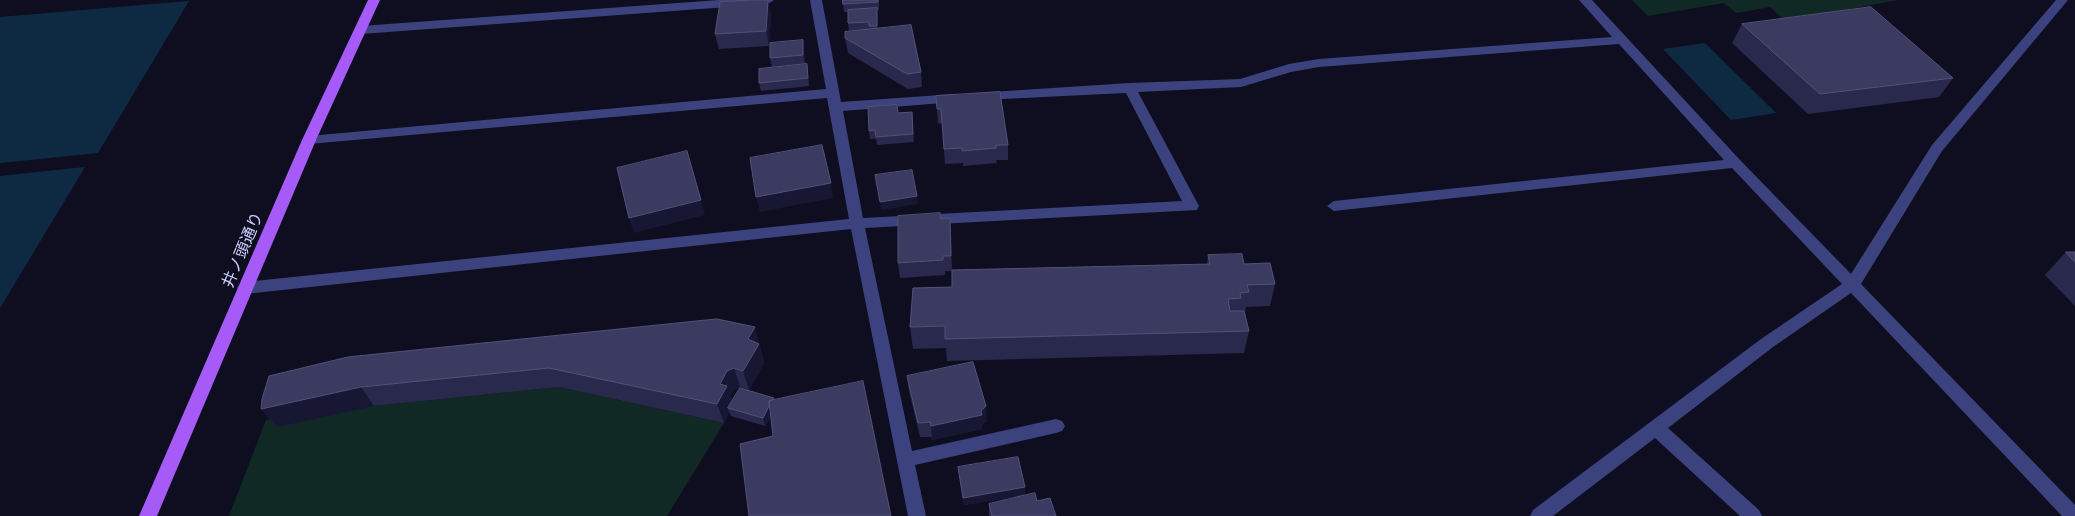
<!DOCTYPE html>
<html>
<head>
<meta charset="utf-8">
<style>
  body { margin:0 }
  canvas { display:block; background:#0e0e20 }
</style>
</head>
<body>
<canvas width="2075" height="516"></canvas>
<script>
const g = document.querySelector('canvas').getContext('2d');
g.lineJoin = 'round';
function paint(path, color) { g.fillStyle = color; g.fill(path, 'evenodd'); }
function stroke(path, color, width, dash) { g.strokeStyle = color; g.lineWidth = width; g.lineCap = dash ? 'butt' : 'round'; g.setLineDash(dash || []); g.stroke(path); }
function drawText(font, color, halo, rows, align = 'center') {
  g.font = font + ' Rubik,"Noto Sans JP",sans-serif'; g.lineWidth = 4; g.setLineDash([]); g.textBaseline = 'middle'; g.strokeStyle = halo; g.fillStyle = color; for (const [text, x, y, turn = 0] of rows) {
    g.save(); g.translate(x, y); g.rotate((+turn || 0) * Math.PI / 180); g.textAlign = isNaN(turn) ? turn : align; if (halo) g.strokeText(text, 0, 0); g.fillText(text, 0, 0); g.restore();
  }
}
paint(new Path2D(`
  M 1632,0 L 1898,0 L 1785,21 L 1770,7 L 1736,13 L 1724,3 L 1648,16 Z
  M 559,387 L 724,423 L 667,516 L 229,516 L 266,420 L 277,418 L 277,427 L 374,406 Z`), '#112925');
paint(new Path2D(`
  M 189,1 L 98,153 L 0,163 L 0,17 Z
  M 1705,43 L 1776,113 L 1731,120 L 1663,49 Z
  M 85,167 L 0,308 L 0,176 Z`), '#0e2a43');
paint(new Path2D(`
  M 719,0 L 774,0 L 768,4 L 361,34 L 355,30 L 361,26 Z
  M 810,0 L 822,0 L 841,102 L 955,94 L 962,98 L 955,102 L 843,111 L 863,218 L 1182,201 L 1126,93 L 981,100 L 976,99 L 974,96 L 976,93 L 1129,83 L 1240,79 L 1289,64 L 1319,59 L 1612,37 L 1579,0 L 1592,0 L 1740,160 L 1851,274 L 1932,145 L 2056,0 L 2068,0 L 1942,151 L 1861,284 L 2075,505 L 2075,516 L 2062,516 L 1851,293 L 1773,347 L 1668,428 L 1759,510 L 1762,516 L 1740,516 L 1655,438 L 1553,516 L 1530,516 L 1533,510 L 1761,339 L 1842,284 L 1732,168 L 1334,211 L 1327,206 L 1334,201 L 1724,160 L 1619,44 L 1319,67 L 1291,72 L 1241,87 L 1138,92 L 1199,206 L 1197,210 L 865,228 L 912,451 L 1056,419 L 1062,421 L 1065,426 L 1062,431 L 1056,433 L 915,465 L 926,516 L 908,516 L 851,229 L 245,294 L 240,292 L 237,288 L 240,284 L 245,282 L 849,219 L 827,98 L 309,144 L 302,140 L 309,136 L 826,89 Z`), '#3b427d');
paint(new Path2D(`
  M 368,0 L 380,0 L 316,140 L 157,516 L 139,516 L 302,140 Z`), '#a65af8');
paint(new Path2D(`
  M 879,0 L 879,10 L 877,11 L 878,28 L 921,72 L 922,87 L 908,89 L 848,53 L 845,38 L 859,30 L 849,31 L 848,23 L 848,12 L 844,12 L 843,4 Z
  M 771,14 L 769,46 L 719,49 L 715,34 Z
  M 1742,24 L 1953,78 L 1939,97 L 1808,114 L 1732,43 Z
  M 803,40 L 804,49 L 805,64 L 772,67 L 770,58 Z
  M 808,73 L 809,86 L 761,91 L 759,83 Z
  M 936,96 L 1008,145 L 1008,160 L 996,160 L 997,163 L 963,166 L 963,163 L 945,164 L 942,123 L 938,124 Z
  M 912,112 L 914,142 L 877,145 L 876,139 L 870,139 L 869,131 L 898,113 Z
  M 941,219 L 951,233 L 952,270 L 1207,264 L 1208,255 L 1244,264 L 1275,284 L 1270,306 L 1246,307 L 1245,313 L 1249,331 L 1244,353 L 947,361 L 946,348 L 913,349 L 910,327 L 952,287 L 952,271 L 945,271 L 945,275 L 900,278 L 898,263 Z
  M 2066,252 L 2075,252 L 2075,306 L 2045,275 Z
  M 760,346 L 760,347 L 764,363 L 749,390 L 740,387 L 733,390 L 730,396 L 732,401 L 774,398 L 774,400 L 773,436 L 771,416 L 765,426 L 731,416 L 729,412 L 724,423 L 559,387 L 374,406 L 277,427 L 261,409 L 269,376 Z
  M 907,376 L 987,421 L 982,425 L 982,429 L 932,440 L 931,437 L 920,437 L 909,391 Z
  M 958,467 L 1025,487 L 1025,495 L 964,505 Z
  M 989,504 L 1056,516 L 989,516 Z`), '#29284d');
paint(new Path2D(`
  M 768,0 L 771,14 L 769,46 L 766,31 Z
  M 877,8 L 878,16 L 878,34 L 877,26 Z
  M 803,40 L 804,49 L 805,64 L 803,55 Z
  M 687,151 L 705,215 L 634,233 L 629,218 Z
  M 831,183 L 833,198 L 760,212 L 756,197 Z
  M 917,196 L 918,204 L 881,210 L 880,202 Z
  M 950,218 L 951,233 L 952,271 L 951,256 Z
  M 755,327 L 764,363 L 749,390 L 743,371 L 748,339 Z
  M 734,368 L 740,387 L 733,390 L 730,396 L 733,405 L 728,408 L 729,412 L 724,423 L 717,404 L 720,384 L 727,371 Z
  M 361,387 L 374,406 L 277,427 L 261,409 Z
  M 774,398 L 776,406 L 765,426 L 763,418 Z
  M 986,406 L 987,421 L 982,425 L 982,429 L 932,440 L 931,426 L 981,411 Z
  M 1025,487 L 1025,495 L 964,505 L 963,498 Z`), '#171633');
const building = new Path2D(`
  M 754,0 L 768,0 L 766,31 L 715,34 L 720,2 Z
  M 843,0 L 878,0 L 878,2 L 843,4 Z
  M 1871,7 L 1953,78 L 1820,94 L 1742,24 Z
  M 877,8 L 877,26 L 869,26 L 869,22 L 848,23 L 848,10 Z
  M 911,25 L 921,72 L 907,74 L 845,38 L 845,32 Z
  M 803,40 L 803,55 L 770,58 L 770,43 Z
  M 807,64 L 808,78 L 759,83 L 759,69 Z
  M 1000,92 L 1008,145 L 996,145 L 996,148 L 962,151 L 962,148 L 944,149 L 941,109 L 937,109 L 936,96 Z
  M 897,105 L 898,113 L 912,112 L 913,134 L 876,137 L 875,130 L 869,131 L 868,107 Z
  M 822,145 L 831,183 L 756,197 L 750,158 Z
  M 687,151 L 701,200 L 629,218 L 617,168 Z
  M 912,170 L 917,196 L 880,202 L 875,175 Z
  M 940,213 L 941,219 L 950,218 L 951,256 L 943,256 L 943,260 L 898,263 L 898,216 Z
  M 2066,252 L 2075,252 L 2075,262 Z
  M 1242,254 L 1244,264 L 1270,263 L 1275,284 L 1247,285 L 1249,292 L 1240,293 L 1241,298 L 1228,299 L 1230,311 L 1244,311 L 1249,331 L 945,339 L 945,326 L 910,327 L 913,288 L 952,287 L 952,270 L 1210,264 L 1208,255 Z
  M 717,319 L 755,327 L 748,339 L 759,344 L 743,371 L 734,368 L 727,371 L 720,384 L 727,386 L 717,404 L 549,368 L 361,387 L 261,409 L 262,399 L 269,376 L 348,357 Z
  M 973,362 L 986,406 L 981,411 L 982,415 L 931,426 L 930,422 L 918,423 L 907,376 Z
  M 863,381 L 891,516 L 749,516 L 740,444 L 773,436 L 769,401 Z
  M 740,388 L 774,398 L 772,400 L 769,401 L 769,406 L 763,418 L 728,408 Z
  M 1018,457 L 1025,487 L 963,498 L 958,467 Z
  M 1035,493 L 1037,501 L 1050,498 L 1056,516 L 992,516 L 989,504 Z`);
paint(building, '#3b3a60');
stroke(building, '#525179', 1);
drawText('16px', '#ced0fd', '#0e0e20', [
  ["井ノ頭通り",243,250,-67]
]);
</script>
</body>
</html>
